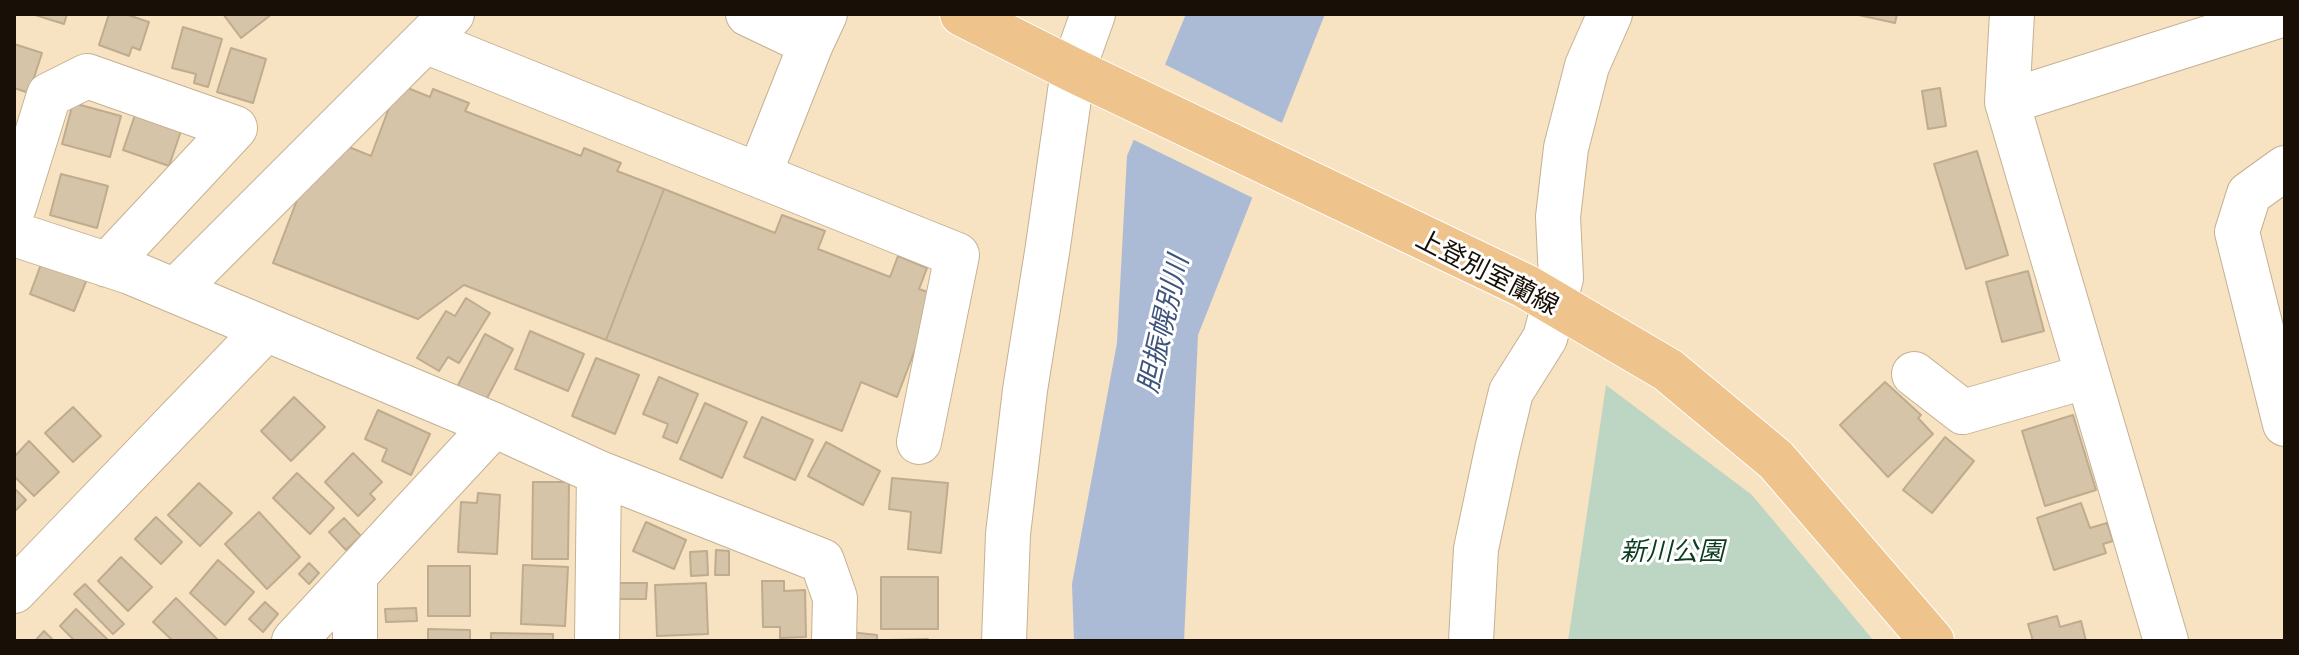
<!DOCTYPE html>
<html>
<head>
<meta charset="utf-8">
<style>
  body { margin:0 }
  #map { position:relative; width:2299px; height:655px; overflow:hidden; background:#f7e2c2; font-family:Georgia,serif }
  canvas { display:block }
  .frame { position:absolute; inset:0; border:16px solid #181006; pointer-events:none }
</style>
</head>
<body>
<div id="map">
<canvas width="2299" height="655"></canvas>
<div class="frame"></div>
</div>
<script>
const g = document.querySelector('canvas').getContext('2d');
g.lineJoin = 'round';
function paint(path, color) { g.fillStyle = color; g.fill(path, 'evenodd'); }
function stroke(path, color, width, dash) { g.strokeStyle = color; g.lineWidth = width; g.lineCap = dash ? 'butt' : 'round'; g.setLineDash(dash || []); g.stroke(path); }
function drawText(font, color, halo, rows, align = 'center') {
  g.font = font + ' Georgia,"Noto Sans JP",serif'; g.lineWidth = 6; g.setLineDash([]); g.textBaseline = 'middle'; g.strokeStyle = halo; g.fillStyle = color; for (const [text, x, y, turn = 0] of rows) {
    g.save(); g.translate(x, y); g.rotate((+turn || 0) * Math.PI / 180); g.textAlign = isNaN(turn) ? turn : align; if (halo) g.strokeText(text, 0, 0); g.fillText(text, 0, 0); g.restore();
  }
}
paint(new Path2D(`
  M 1606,385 L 1752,495 L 1874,641 L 1568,641 Z`), '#bdd6c3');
paint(new Path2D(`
  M 1186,14 L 1325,14 L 1198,335 L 1184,641 L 1074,641 L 1072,584 L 1117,343 L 1127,156 Z`), '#abbad5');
paint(new Path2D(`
  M 1162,63 L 1284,124 L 1255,199 L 1130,138 Z`), '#f7e2c2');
const building = new Path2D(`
  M 32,14 L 67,14 L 64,24 Z
  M 109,14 L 125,14 L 149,22 L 140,50 L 132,47 L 129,56 L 99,45 Z
  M 223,14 L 272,14 L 241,38 Z
  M 1854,14 L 1897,14 L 1895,23 Z
  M 183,27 L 222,39 L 208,87 L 194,83 L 196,74 L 172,68 Z
  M 14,44 L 42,53 L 29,93 L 14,88 Z
  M 231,48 L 266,59 L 253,103 L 217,92 Z
  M 398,84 L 430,97 L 433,89 L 469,103 L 465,111 L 581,156 L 584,148 L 621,163 L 617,171 L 664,189 L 606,340 L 464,285 L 418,319 L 273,263 L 302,187 L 344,145 L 371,156 Z
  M 1940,88 L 1946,126 L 1928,129 L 1922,91 Z
  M 73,103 L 121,116 L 110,157 L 62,144 Z
  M 136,112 L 182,128 L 169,166 L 123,150 Z
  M 1977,151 L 2008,255 L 1966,269 L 1934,164 Z
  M 61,174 L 108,186 L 97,228 L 50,215 Z
  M 664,189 L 775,233 L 782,215 L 825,231 L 818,249 L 890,277 L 898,256 L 927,268 L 919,289 L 936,295 L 897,397 L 861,382 L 842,431 L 606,340 Z
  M 44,256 L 89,274 L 74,311 L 30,294 Z
  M 2028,271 L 2044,331 L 2002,342 L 1986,282 Z
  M 466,298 L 490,313 L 459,363 L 448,357 L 439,371 L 417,358 L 446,311 L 455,316 Z
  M 530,331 L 584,354 L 568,391 L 515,369 Z
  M 485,334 L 513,349 L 484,404 L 456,389 Z
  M 596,358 L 639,375 L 615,434 L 572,416 Z
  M 659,377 L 698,394 L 677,443 L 663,437 L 668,424 L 643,414 Z
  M 1885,382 L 1921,415 L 1918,418 L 1933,434 L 1888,477 L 1840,425 Z
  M 294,397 L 325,427 L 291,461 L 261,431 Z
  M 705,403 L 747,422 L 722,478 L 680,459 Z
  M 73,407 L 101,436 L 73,462 L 45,433 Z
  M 378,410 L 430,434 L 411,475 L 382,461 L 387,449 L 365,439 Z
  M 2073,415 L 2096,490 L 2045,506 L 2022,431 Z
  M 762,417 L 813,440 L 795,480 L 744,457 Z
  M 1945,437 L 1974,461 L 1932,513 L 1903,490 Z
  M 29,441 L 59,472 L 34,496 L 14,476 L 14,457 Z
  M 826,442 L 880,471 L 863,505 L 808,476 Z
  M 353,453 L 382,482 L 370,494 L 375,499 L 358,516 L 325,482 Z
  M 297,473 L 334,508 L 310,534 L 273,498 Z
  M 892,478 L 948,483 L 941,553 L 908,549 L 911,512 L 889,509 Z
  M 533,482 L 569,482 L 568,559 L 532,559 Z
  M 199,483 L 232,513 L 200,546 L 168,515 Z
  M 14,488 L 26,500 L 14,512 Z
  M 478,493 L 500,495 L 497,554 L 458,552 L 461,502 L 477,503 Z
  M 2081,503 L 2090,528 L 2107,523 L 2113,541 L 2103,544 L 2106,553 L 2054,570 L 2037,518 Z
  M 259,512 L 300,557 L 267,589 L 225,544 Z
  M 156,517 L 182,542 L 161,564 L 135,539 Z
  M 344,518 L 361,536 L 346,550 L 329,532 Z
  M 646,522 L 686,540 L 674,569 L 633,551 Z
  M 716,550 L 729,551 L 729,575 L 715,575 Z
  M 707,551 L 708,575 L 691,576 L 690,552 Z
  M 121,557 L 152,587 L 128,611 L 98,581 Z
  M 218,560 L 254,592 L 225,625 L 190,593 Z
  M 309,563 L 319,573 L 309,584 L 299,574 Z
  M 523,565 L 568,567 L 565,626 L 521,624 Z
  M 428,566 L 470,566 L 470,616 L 428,616 Z
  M 881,577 L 938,577 L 938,629 L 881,629 Z
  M 762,581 L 784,581 L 784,591 L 805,590 L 806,637 L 780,638 L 780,627 L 763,627 Z
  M 618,583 L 647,583 L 646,599 L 618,599 Z
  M 706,583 L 708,634 L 657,636 L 655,585 Z
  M 85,584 L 124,624 L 113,634 L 74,594 Z
  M 176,598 L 219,641 L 173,641 L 153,622 Z
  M 265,602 L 278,614 L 263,632 L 249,619 Z
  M 416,608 L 417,621 L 386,622 L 385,609 Z
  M 76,609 L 109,641 L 75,641 L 60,626 Z
  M 2057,616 L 2060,627 L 2081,621 L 2086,641 L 2033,641 L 2028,624 Z
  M 428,629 L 470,630 L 470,641 L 428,641 Z
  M 44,631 L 54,641 L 35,641 Z
  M 850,632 L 877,635 L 877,641 L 849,641 Z
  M 491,633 L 553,634 L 553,641 L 491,641 Z
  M 928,639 L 928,641 L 888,640 Z`);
paint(building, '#d6c4a9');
stroke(building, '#bfab8d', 2);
const minor = new Path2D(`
  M 748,14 L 811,44 L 825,14
  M 2012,14 L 2007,102 L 2166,641
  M 425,41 L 957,255 L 919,442
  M 2007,102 L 2284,14
  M 2285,168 L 2249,194 L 2237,232 L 2285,424
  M 759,175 L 811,44
  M 14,207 L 49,95 L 87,76 L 235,128 L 107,265
  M 14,234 L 130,272 L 494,425 L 599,473 L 822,561 L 835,598 L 834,641
  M 175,291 L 452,14
  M 1914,374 L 1963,412 L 2088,376
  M 355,576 L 355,641
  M 14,591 L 266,329
  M 294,641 L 494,425
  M 597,641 L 599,473
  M 1004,641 L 1008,534 L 1025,390 L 1048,246 L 1073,70 L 1093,14
  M 1471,641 L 1476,549 L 1497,450 L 1511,392 L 1545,338 L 1561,278 L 1558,217 L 1566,148 L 1587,66 L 1610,14`);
const major = new Path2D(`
  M 962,14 L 1073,70 L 1525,286 L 1668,370 L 1776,460 L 1932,641`);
stroke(minor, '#c5b193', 46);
stroke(major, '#fff', 46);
stroke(minor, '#fff', 44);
stroke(major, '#efc48c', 44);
drawText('26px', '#181006', '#fff', [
  ["上登別室蘭線",1488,271,27]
]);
drawText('italic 26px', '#0c3c1f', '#fff', [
  ["新川公園",1672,550]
]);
drawText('italic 28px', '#3e547c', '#fff', [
  ["胆振幌別川",1162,324,-77]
]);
</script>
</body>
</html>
